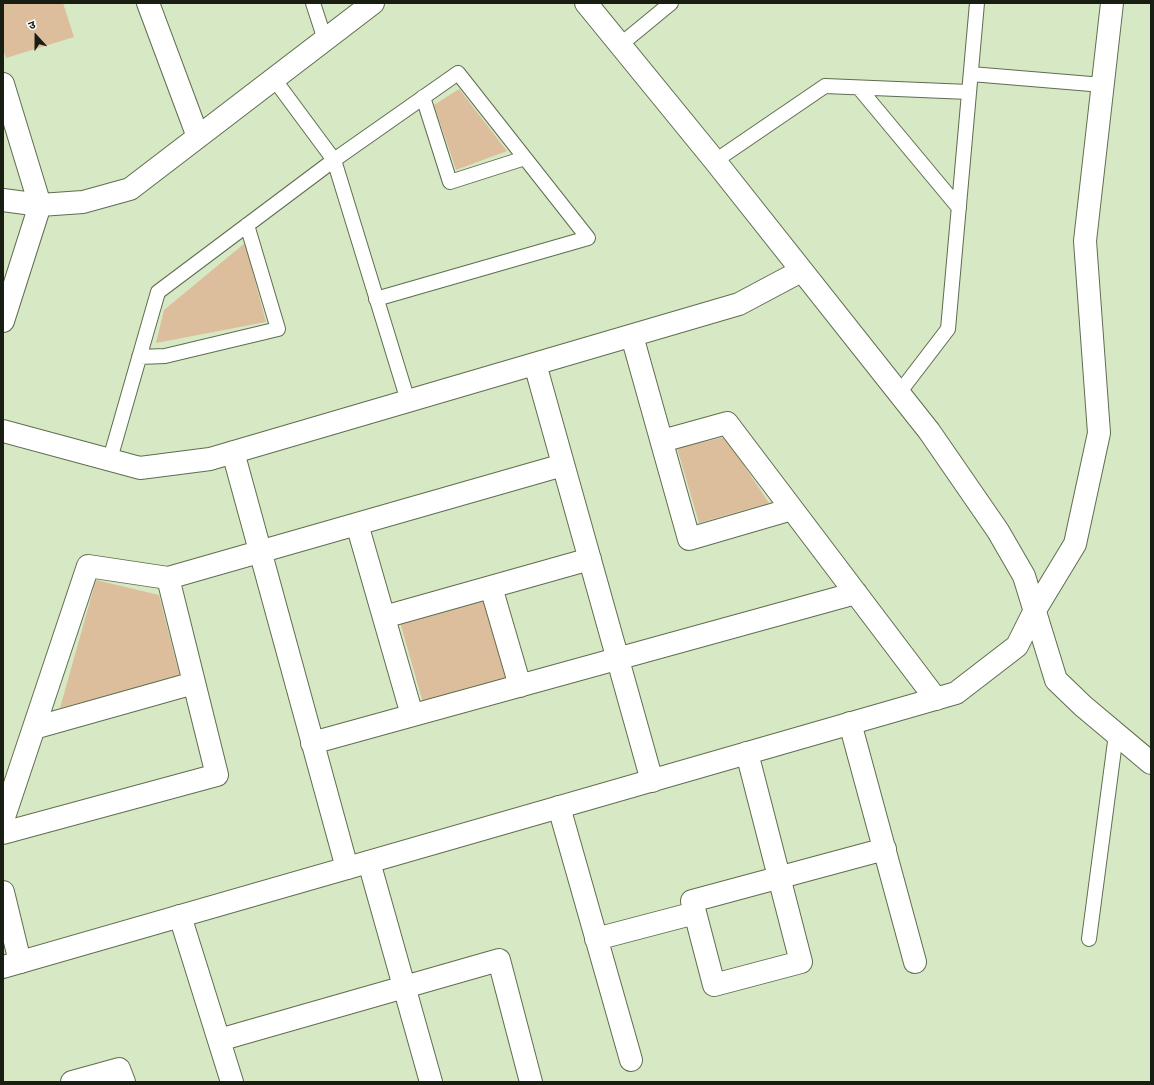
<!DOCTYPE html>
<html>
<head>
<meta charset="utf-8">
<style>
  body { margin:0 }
  #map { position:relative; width:1154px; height:1085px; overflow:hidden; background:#d7e8c5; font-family:Cabin,"Noto Sans Devanagari",sans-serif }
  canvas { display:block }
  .frame { position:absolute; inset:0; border:4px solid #181e11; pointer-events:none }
  .north { position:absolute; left:16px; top:16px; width:40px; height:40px; -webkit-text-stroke:3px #fff; paint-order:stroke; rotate:339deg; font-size:11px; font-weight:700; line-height:16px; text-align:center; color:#181e11 }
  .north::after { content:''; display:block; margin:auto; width:14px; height:18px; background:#181e11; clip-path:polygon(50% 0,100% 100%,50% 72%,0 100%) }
</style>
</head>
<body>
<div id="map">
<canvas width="1154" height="1085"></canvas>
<div class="frame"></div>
<div class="north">उ</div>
</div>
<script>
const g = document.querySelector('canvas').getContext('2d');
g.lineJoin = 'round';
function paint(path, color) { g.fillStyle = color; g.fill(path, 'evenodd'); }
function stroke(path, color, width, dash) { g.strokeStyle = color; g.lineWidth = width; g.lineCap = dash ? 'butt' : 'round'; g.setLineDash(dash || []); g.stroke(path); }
paint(new Path2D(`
  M 3,3 L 63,3 L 74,37 L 6,58 L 3,49 Z
  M 459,89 L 507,151 L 456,170 L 434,105 Z
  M 245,243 L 266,322 L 156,343 L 164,310 Z
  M 725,437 L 769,503 L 699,523 L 677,448 Z
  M 96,580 L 159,595 L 180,677 L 60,708 Z
  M 483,598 L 506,680 L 423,703 L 400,622 Z`), '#dcbe9d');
const service = new Path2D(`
  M 313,3 L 325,40
  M 620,45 L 671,3
  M 971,74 L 1103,85
  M 274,79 L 334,160 L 408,401
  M 859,88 L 959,208
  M 423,97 L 450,182 L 525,158
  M 715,161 L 825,86 L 969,92
  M 139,357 L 165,356 L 278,329 L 247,225
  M 899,393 L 948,329 L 977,3
  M 110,459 L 158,292 L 334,160 L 458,73 L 588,238 L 376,299
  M 1089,939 L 1116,734`);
const minor = new Path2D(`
  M 148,3 L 198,137
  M 3,84 L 40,205 L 3,321
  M 3,200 L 40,205 L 83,202 L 130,189 L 373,3
  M 632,336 L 689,539 L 792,509
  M 535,364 L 652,781
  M 3,431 L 140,468 L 210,459 L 739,304 L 801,271
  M 662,441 L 727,423 L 936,699
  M 233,452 L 347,868
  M 357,524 L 412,715
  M 491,587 L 520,686
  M 384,617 L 590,559
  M 850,723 L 915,962
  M 34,728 L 194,683
  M 312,743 L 856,593
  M 747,753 L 801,962 L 714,985 L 692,901 L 885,849
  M 559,807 L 631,1060
  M 3,820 L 88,566 L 168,578 L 563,465
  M 3,833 L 217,775 L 168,578
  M 369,862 L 431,1082
  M 3,892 L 20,962
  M 180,916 L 232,1082
  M 596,939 L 695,913
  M 219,1040 L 499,960 L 531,1082
  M 72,1082 L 119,1069 L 124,1082`);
const tertiary = new Path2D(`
  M 586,3 L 715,161 L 929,431 L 998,531 L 1024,576 L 1056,680 L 1083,706 L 1151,763
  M 3,967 L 956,693 L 1017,646 L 1035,610 L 1075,544 L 1099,433 L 1085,241 L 1112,3`);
stroke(service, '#5f6d4f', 16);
stroke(minor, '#5f6d4f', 24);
stroke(tertiary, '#5f6d4f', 24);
stroke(service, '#fff', 14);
stroke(minor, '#fff', 22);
stroke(tertiary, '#fff', 22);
</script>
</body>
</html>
